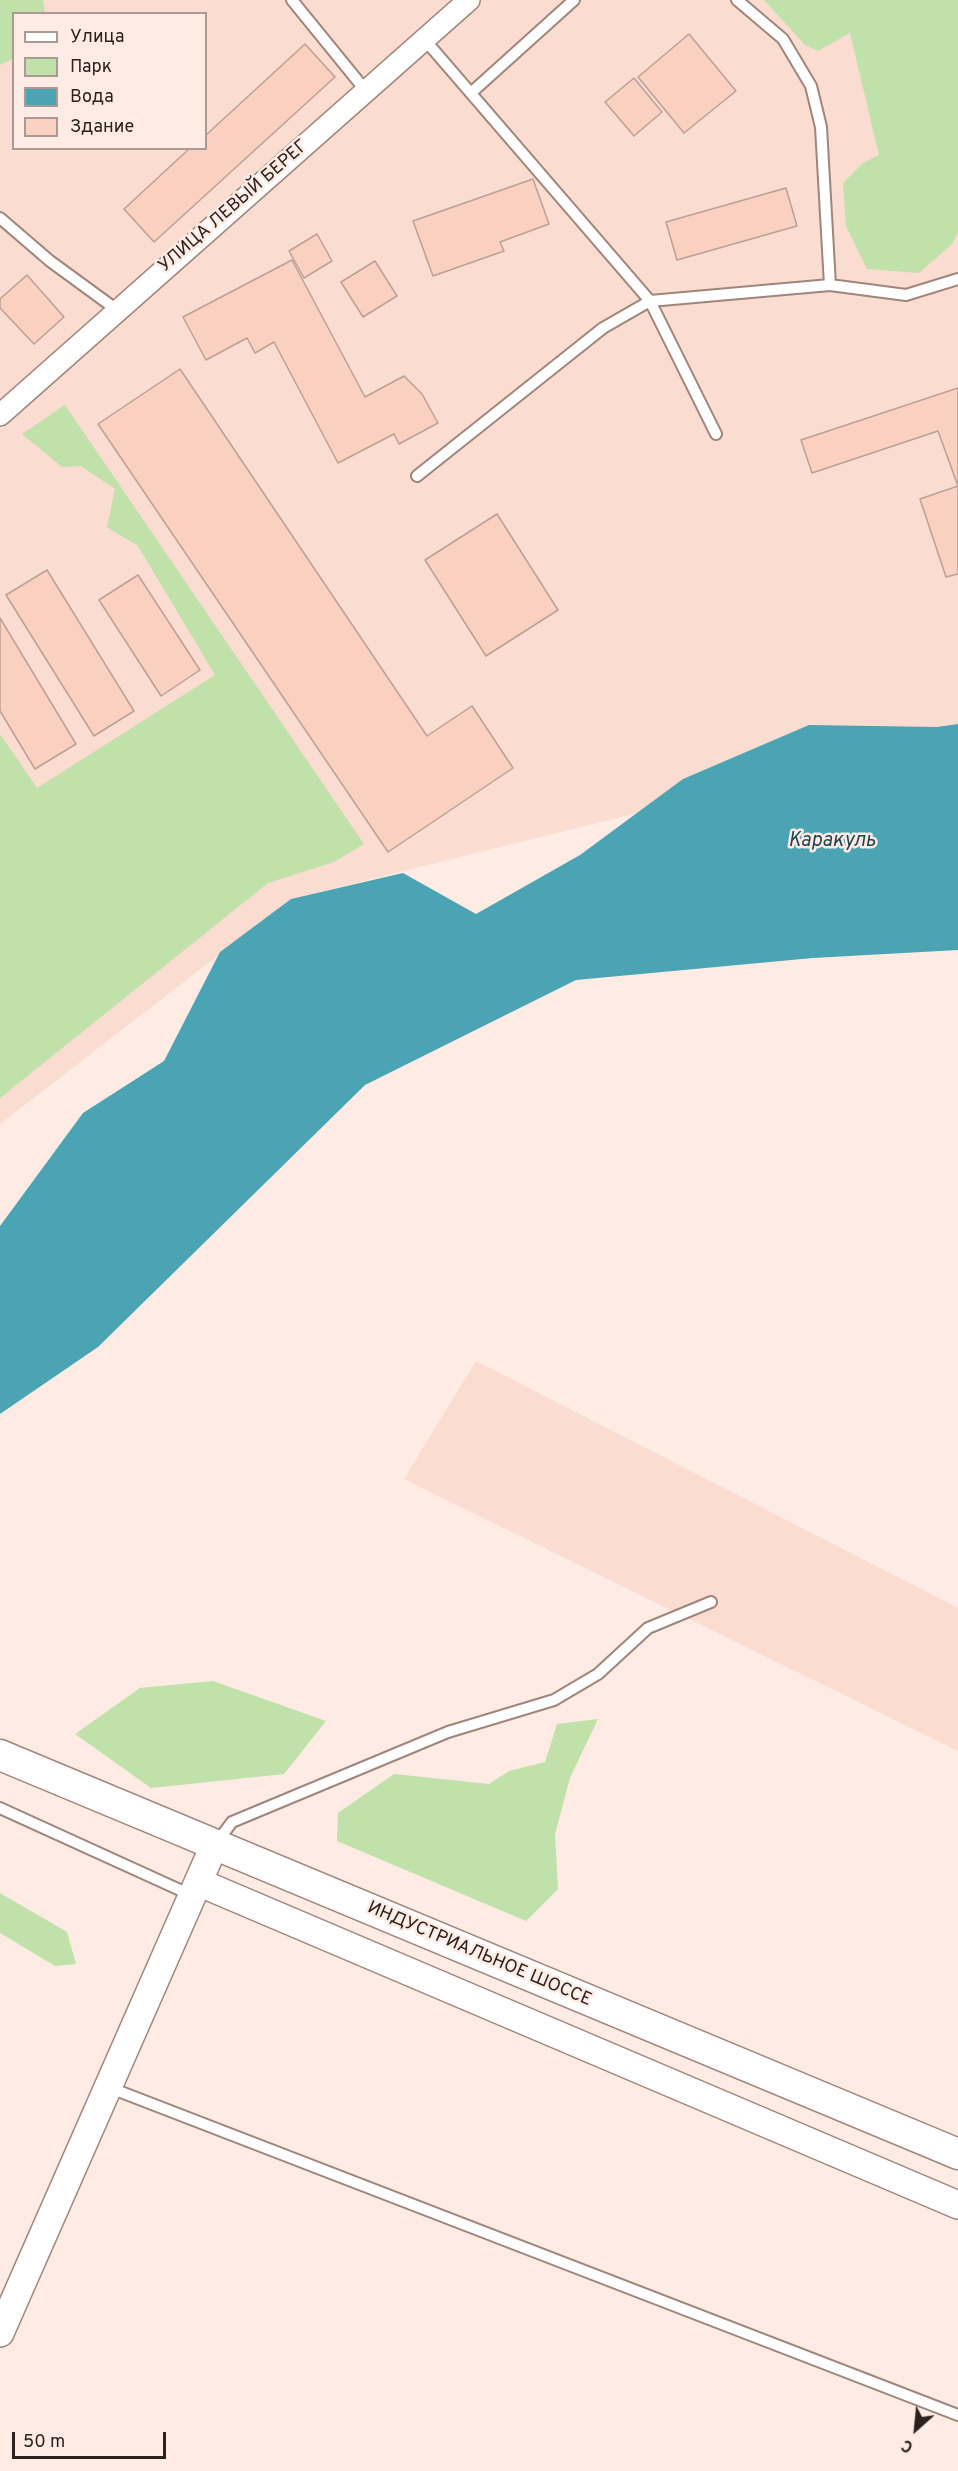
<!DOCTYPE html>
<html>
<head>
<meta charset="utf-8">
<style>
  body { margin:0 }
  #map { position:relative; width:958px; height:2471px; overflow:hidden; background:#fdebe4; font-family:Overpass,sans-serif }
  canvas { display:block }
  .legend { position:absolute; left:12px; top:12px; width:195px; height:138px; box-sizing:border-box; background:#fdebe4; border:2px solid #a99a94; margin:0; padding:8px 10px; list-style:none; font-size:18px; color:#2c211d }
  .legend li { display:flex; align-items:center; gap:12px; height:30px }
  .legend b { width:30px; border:2px solid #a99a94 }
  .north { position:absolute; left:886px; top:2399px; width:60px; height:60px; -webkit-text-stroke:4px #fdebe4; paint-order:stroke; rotate:207deg; font-size:16px; font-weight:700; line-height:24px; text-align:center; color:#2c211d }
  .north::after { content:''; display:block; margin:auto; width:21px; height:27px; background:#2c211d; clip-path:polygon(50% 0,100% 100%,50% 72%,0 100%) }
  .scale { position:absolute; left:12px; top:2432px; width:154px; height:27px; box-sizing:border-box; border:3px solid #2c211d; border-top:0; padding-left:8px; font-size:18px; line-height:21px; white-space:nowrap; color:#2c211d; -webkit-text-stroke:4px #fdebe4; paint-order:stroke }
</style>
</head>
<body>
<div id="map">
<canvas width="958" height="2471"></canvas>
<ul class="legend">
<li><b style="height:8px;background:#fff"></b>Улица</li>
<li><b style="height:16px;background:#c1e1aa"></b>Парк</li>
<li><b style="height:16px;background:#4aa4b4"></b>Вода</li>
<li><b style="height:16px;background:#fad0c0"></b>Здание</li>
</ul>
<div class="north">С</div>
<div class="scale">50 m</div>
</div>
<script>
const g = document.querySelector('canvas').getContext('2d');
g.lineJoin = 'round';
function paint(path, color) { g.fillStyle = color; g.fill(path, 'evenodd'); }
function stroke(path, color, width, dash) { g.strokeStyle = color; g.lineWidth = width; g.lineCap = dash ? 'butt' : 'round'; g.setLineDash(dash || []); g.stroke(path); }
function drawText(font, color, halo, rows, align = 'center') {
  g.font = font + ' Overpass,sans-serif'; g.lineWidth = 5; g.setLineDash([]); g.textBaseline = 'middle'; g.strokeStyle = halo; g.fillStyle = color; for (const [text, x, y, turn = 0] of rows) {
    g.save(); g.translate(x, y); g.rotate((+turn || 0) * Math.PI / 180); g.textAlign = isNaN(turn) ? turn : align; if (halo) g.strokeText(text, 0, 0); g.fillText(text, 0, 0); g.restore();
  }
}
paint(new Path2D(`
  M 0,0 L 958,0 L 958,733 L 291,899 L 0,1124 ZM 14,14 L 206,14 L 206,148 L 14,148 Z
  M 476,1361 L 958,1608 L 958,1751 L 404,1479 Z`), '#fadcd0');
paint(new Path2D(`
  M 0,0 L 43,0 L 45,13 L 14,14 L 13,59 L 0,65 Z
  M 764,0 L 958,0 L 958,233 L 952,244 L 919,273 L 867,269 L 846,226 L 843,183 L 863,163 L 879,155 L 850,33 L 818,51 L 805,45 Z
  M 65,405 L 364,844 L 334,862 L 268,883 L 0,1098 L 0,734 L 37,788 L 215,675 L 138,546 L 107,527 L 115,489 L 81,466 L 62,467 L 22,434 Z
  M 213,1681 L 326,1721 L 284,1774 L 151,1788 L 75,1734 L 140,1688 Z
  M 598,1719 L 570,1778 L 555,1834 L 558,1889 L 526,1921 L 337,1841 L 338,1813 L 394,1774 L 489,1784 L 509,1771 L 545,1762 L 557,1724 Z
  M 0,1893 L 67,1932 L 76,1964 L 55,1966 L 0,1933 Z`), '#c1e1aa');
paint(new Path2D(`
  M 958,724 L 958,950 L 813,958 L 576,980 L 365,1085 L 98,1347 L 0,1414 L 0,1226 L 83,1113 L 164,1061 L 220,952 L 291,899 L 403,873 L 476,914 L 580,855 L 683,779 L 809,725 L 937,727 Z`), '#4aa4b4');
const building = new Path2D(`
  M 689,34 L 736,91 L 684,133 L 638,77 Z
  M 305,44 L 335,77 L 154,242 L 124,209 L 190,148 L 206,148 L 206,135 Z
  M 634,78 L 662,112 L 634,136 L 605,102 Z
  M 533,179 L 549,224 L 500,242 L 504,251 L 433,276 L 413,221 Z
  M 786,188 L 797,226 L 677,260 L 666,222 Z
  M 317,234 L 332,261 L 304,278 L 289,251 Z
  M 292,260 L 365,397 L 404,376 L 422,394 L 438,423 L 399,444 L 394,434 L 338,463 L 274,342 L 255,353 L 247,338 L 206,360 L 183,317 Z
  M 375,261 L 397,296 L 363,317 L 341,282 Z
  M 27,275 L 64,317 L 34,344 L 0,308 L 0,299 Z
  M 180,369 L 427,736 L 472,706 L 513,768 L 388,852 L 98,424 Z
  M 958,388 L 958,486 L 938,431 L 812,473 L 801,440 Z
  M 958,486 L 958,574 L 946,577 L 920,499 Z
  M 497,514 L 558,610 L 486,656 L 425,560 Z
  M 47,570 L 134,711 L 94,736 L 6,595 Z
  M 138,575 L 200,670 L 161,696 L 99,600 Z
  M 0,618 L 76,744 L 35,769 L 0,711 Z`);
paint(building, '#fad0c0');
stroke(building, '#bc9f95', 1.5);
const service = new Path2D(`
  M 292,0 L 366,91
  M 737,0 L 783,39 L 811,86 L 821,127 L 830,285
  M 425,40 L 650,301 L 716,434
  M 472,92 L 574,0
  M 0,218 L 50,261 L 117,310
  M 417,476 L 603,328 L 650,301 L 830,285 L 906,295 L 958,279
  M 0,1808 L 191,1895
  M 217,1842 L 232,1822 L 448,1732 L 554,1700 L 598,1674 L 648,1628 L 711,1602
  M 108,2087 L 958,2415`);
const minor = new Path2D(`
  M 0,415 L 469,0`);
const tertiary = new Path2D(`
  M 198,1882 L 958,2205
  M 0,2333 L 214,1846`);
const secondary = new Path2D(`
  M 0,1755 L 958,2154`);
stroke(service, '#a0857b', 14);
stroke(minor, '#a0857b', 24);
stroke(tertiary, '#a0857b', 30);
stroke(secondary, '#a0857b', 33);
stroke(service, '#fff', 10);
stroke(minor, '#fff', 21);
stroke(tertiary, '#fff', 27);
stroke(secondary, '#fff', 30);
drawText('18px', '#2c211d', '#fdebe4', [
  ["УЛИЦА ЛЕВЫЙ БЕРЕГ",234,207,-41],
  ["ИНДУСТРИАЛЬНОЕ ШОССЕ",479,1955,23]
]);
drawText('italic 20px', '#1d464e', '#fdebe4', [
  ["Каракуль",832,842]
]);
</script>
</body>
</html>
